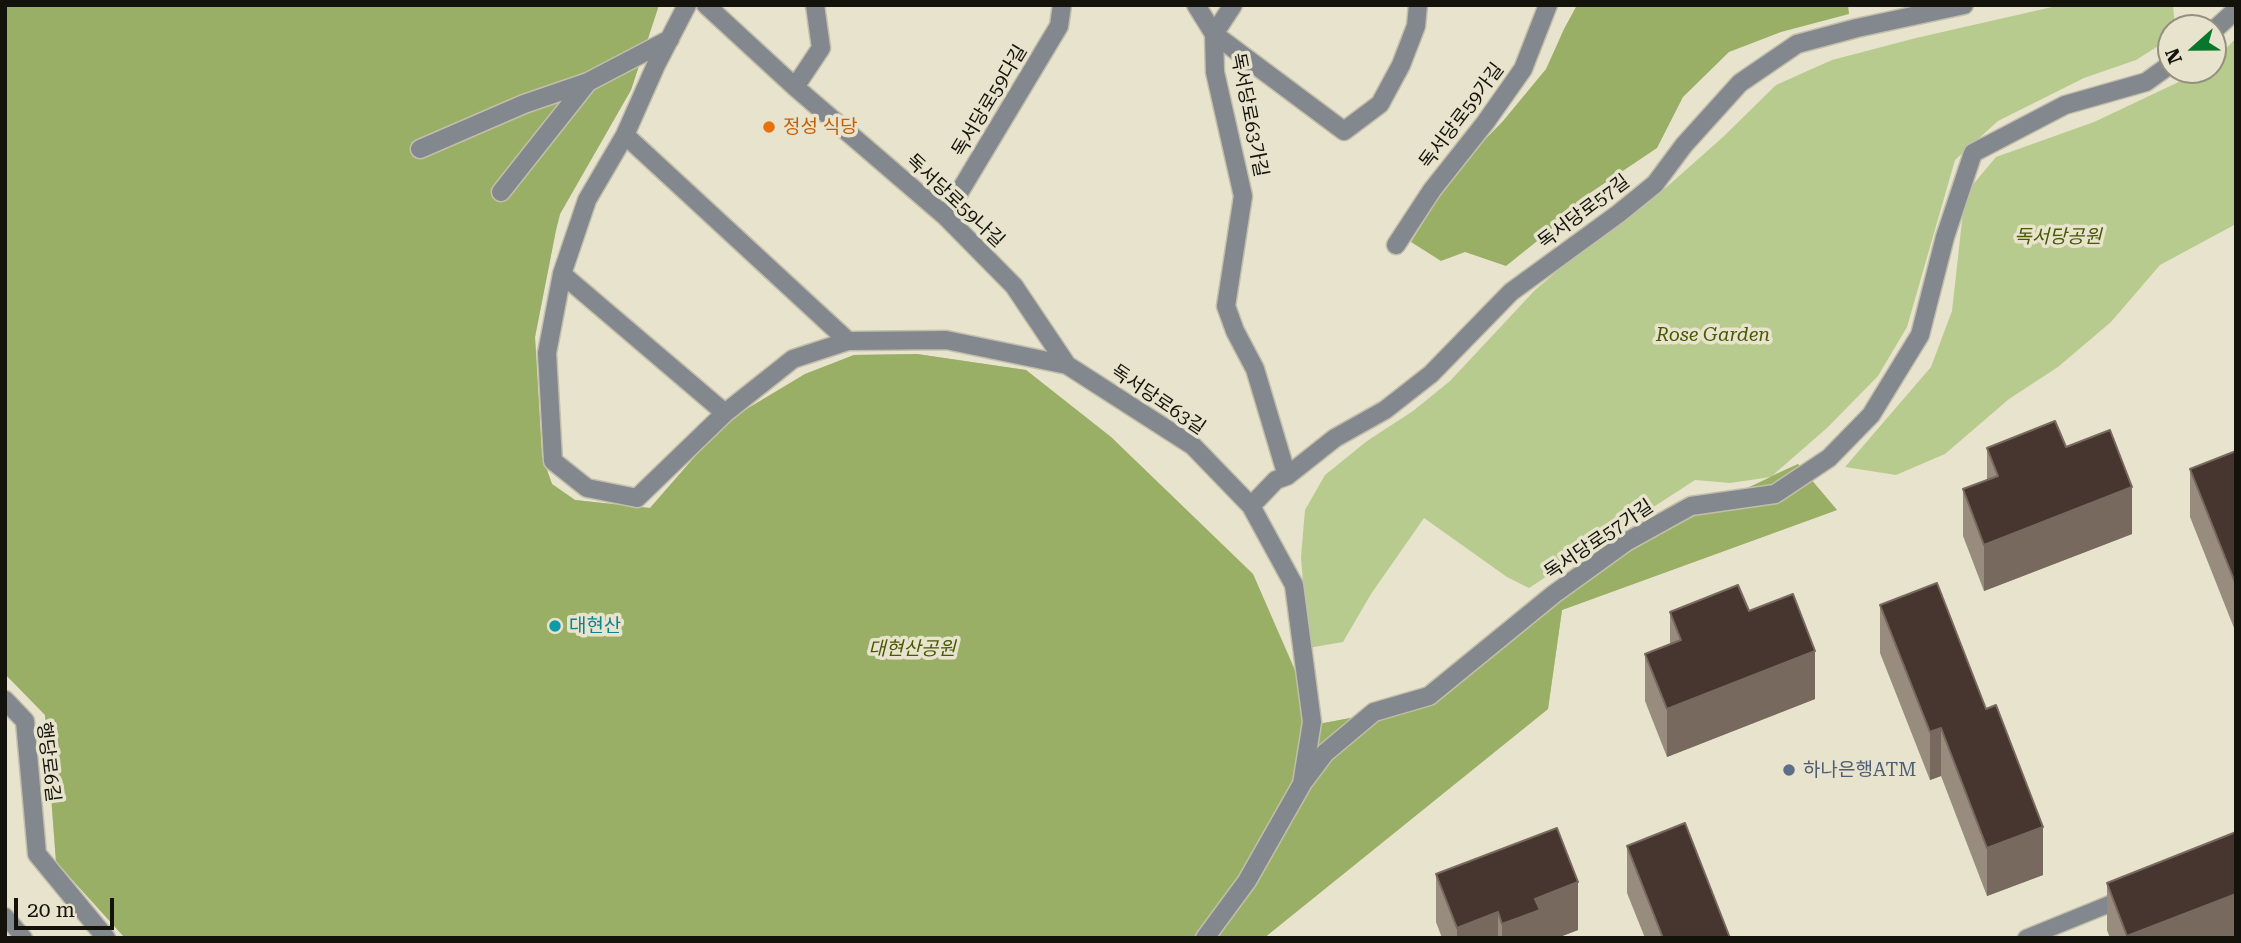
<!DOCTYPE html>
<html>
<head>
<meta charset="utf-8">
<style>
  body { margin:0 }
  #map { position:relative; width:2241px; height:943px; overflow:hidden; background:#e8e3cd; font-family:"Roboto Serif",serif }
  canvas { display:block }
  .frame { position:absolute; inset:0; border:7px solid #14130b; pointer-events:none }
  .north { position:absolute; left:2157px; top:14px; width:70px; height:70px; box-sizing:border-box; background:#e8e3cd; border:2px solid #93907f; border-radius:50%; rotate:249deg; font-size:19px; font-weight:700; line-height:28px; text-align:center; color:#14130b }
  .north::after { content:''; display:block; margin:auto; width:24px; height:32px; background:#07772b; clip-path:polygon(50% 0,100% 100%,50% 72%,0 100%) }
  .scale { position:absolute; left:14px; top:898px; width:100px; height:32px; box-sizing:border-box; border:4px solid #14130b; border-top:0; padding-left:9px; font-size:21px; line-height:24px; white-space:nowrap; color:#14130b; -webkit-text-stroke:5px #e8e3cd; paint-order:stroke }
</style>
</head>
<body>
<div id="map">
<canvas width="2241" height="943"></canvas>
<div class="frame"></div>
<div class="north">N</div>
<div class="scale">20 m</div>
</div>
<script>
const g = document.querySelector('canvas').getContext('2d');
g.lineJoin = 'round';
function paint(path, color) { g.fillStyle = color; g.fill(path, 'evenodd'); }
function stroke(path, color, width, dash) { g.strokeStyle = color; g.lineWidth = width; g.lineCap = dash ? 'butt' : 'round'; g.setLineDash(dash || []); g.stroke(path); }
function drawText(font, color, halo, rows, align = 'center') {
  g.font = font + ' "Roboto Serif","Noto Sans KR",serif'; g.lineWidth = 7; g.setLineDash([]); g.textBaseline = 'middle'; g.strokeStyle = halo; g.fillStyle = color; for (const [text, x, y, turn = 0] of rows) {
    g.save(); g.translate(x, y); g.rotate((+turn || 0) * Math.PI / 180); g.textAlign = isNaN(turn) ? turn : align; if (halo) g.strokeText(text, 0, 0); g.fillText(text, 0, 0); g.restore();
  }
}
paint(new Path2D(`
  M 5,5 L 659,5 L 631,90 L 560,214 L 556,230 L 535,337 L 542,456 L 552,484 L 575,500 L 650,508 L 725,422 L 805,374 L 854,355 L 917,354 L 1026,370 L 1111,437 L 1253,574 L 1319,724 L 1431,703 L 1519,632 L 1741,491 L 1771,477 L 1730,483 L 1695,480 L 1529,588 L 1507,577 L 1424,518 L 1371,594 L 1343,642 L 1308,648 L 1301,557 L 1305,510 L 1325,475 L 1367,441 L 1413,411 L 1450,381 L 1535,290 L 1577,254 L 1661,192 L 1723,137 L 1776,85 L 1832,60 L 1916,38 L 2061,5 L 2173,5 L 2175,28 L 2171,28 L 2171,38 L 2136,60 L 2084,78 L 1998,121 L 1955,160 L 1907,327 L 1878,376 L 1827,428 L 1773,475 L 1798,464 L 1837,510 L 1562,610 L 1548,709 L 1264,938 L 125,938 L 56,862 L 45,715 L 5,674 Z
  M 2236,38 L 2236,224 L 2160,265 L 2111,322 L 2058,367 L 2009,399 L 1945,454 L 1896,475 L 1845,467 L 1931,367 L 1952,311 L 1965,194 L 1996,157 L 2094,122 L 2204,70 L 2213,70 L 2213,62 Z`), '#b8cb8e');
paint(new Path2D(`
  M 5,5 L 659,5 L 631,90 L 560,214 L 556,230 L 535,337 L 542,456 L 552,484 L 575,500 L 650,508 L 725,422 L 805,374 L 854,355 L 917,354 L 1026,370 L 1111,437 L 1253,574 L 1318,724 L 1431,703 L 1606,549 L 1741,491 L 1798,464 L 1837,510 L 1562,610 L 1548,709 L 1264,938 L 125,938 L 56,862 L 45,715 L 5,674 Z
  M 1577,5 L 1848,5 L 1849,14 L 1781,32 L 1729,52 L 1683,97 L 1657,148 L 1587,195 L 1546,234 L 1506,266 L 1465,252 L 1441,261 L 1411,242 L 1456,169 L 1503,121 L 1546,69 L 1564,29 Z`), '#9aaf66');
const service = new Path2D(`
  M 5,916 L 24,938
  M 2026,938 L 2127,897`);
const minor = new Path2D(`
  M 687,5 L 656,65 L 625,135 L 587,200 L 562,274 L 547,353 L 553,461 L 587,488 L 637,498 L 725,413 L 793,359 L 848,341 L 946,340 L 1067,365 L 1193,446 L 1251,506 L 1294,585 L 1312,722 L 1302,784 L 1247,881 L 1205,938
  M 706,5 L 795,87 L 945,216 L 1014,286 L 1067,365
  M 1196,5 L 1214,34 L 1215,72 L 1243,196 L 1226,306 L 1235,331 L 1255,369 L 1287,476
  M 1233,5 L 1214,34 L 1344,131 L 1380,104 L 1401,65 L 1416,26 L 1418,5
  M 2213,31 L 2236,10
  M 795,87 L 821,48 L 815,5
  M 625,135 L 848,341
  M 420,149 L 524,104 L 588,82
  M 501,192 L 588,82 L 670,39
  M 945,216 L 1059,26 L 1062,5
  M 1396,245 L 1432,190 L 1485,123 L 1523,69 L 1548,5
  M 562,274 L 725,413
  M 1251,506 L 1276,480 L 1287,476 L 1335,438 L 1385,410 L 1431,374 L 1511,292 L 1618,214 L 1655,184 L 1684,145 L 1740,83 L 1797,44 L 1857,28 L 1964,5
  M 5,700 L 25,721 L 37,854 L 106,938
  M 1304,781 L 1325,753 L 1374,712 L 1429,696 L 1554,594 L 1626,542 L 1691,506 L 1775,494 L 1829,458 L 1871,415 L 1920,335 L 1945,237 L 1973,153 L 2065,105 L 2146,82 L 2171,64`);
stroke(service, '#c2beaa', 19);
stroke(minor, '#c2beaa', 21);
stroke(service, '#83888f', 16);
stroke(minor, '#83888f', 18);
paint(new Path2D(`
  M 2066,447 L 2132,534 L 1984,591 L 1963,536 L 1963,489 L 1987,480 L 1987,448 Z
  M 2236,451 L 2236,633 L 2190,517 L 2190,469 Z
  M 1880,605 L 1986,709 L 2043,875 L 1987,896 L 1941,776 L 1930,780 L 1880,653 Z
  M 1749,611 L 1815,699 L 1667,757 L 1645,701 L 1645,654 L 1670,644 L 1670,612 Z
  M 1627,846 L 1730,938 L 1645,938 L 1627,893 Z
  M 1436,874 L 1578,930 L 1557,938 L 1442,938 L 1436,922 Z
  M 2107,883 L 2236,938 L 2110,938 L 2107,930 Z`), '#988c7e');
paint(new Path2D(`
  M 2132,487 L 2132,534 L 1984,591 L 1984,545 Z
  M 1815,651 L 1815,699 L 1667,757 L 1667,709 Z
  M 1941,728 L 1941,776 L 1930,780 L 1930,732 Z
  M 2043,827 L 2043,875 L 1987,896 L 1987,848 Z
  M 1578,882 L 1578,930 L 1557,938 L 1502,938 L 1502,924 L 1535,899 Z
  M 2236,894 L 2236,938 L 2127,938 L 2127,936 Z
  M 1498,912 L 1498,938 L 1457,938 L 1457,928 Z`), '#77695e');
const building = new Path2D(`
  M 2055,421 L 2066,447 L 2110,430 L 2132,487 L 1984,545 L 1963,489 L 1998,476 L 1987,448 Z
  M 2236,451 L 2236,585 L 2190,469 Z
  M 1937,583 L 1986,709 L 1996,705 L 2043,827 L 1987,848 L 1941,728 L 1930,732 L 1880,605 Z
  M 1738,585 L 1749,611 L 1793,594 L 1815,651 L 1667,709 L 1645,654 L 1681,640 L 1670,612 Z
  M 1685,823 L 1730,938 L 1663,938 L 1627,846 Z
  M 1557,828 L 1578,882 L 1535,899 L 1540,910 L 1502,924 L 1498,912 L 1457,928 L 1436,874 Z
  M 2236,832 L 2236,894 L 2127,936 L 2107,883 Z`);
paint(building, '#47352f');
stroke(building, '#77695e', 2);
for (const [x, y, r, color] of [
  [769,127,7,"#e8710a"],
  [555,626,7,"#0f9aa8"],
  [1789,770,7,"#5c6f8a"]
]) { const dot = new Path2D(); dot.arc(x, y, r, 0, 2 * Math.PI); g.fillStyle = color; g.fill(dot); stroke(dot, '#e8e3cd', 2.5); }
drawText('19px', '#14130b', '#e8e3cd', [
  ["독서당로59다길",990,101,-59],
  ["독서당로63가길",1249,115,79],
  ["독서당로59가길",1462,116,-53],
  ["독서당로59나길",955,201,43],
  ["독서당로57길",1584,212,-37],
  ["독서당로63길",1158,400,34],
  ["독서당로57가길",1599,540,-34],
  ["행당로6길",48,762,83]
]);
drawText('19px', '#c56008', '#e8e3cd', [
  ["정성 식당",783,127]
], 'left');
drawText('italic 19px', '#485902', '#e8e3cd', [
  ["독서당공원",2058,237],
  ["Rose Garden",1713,335],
  ["대현산공원",912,649]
]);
drawText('19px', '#0d838f', '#e8e3cd', [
  ["대현산",569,626]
], 'left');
drawText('19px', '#4e5e75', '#e8e3cd', [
  ["하나은행ATM",1803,770]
], 'left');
</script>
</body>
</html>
